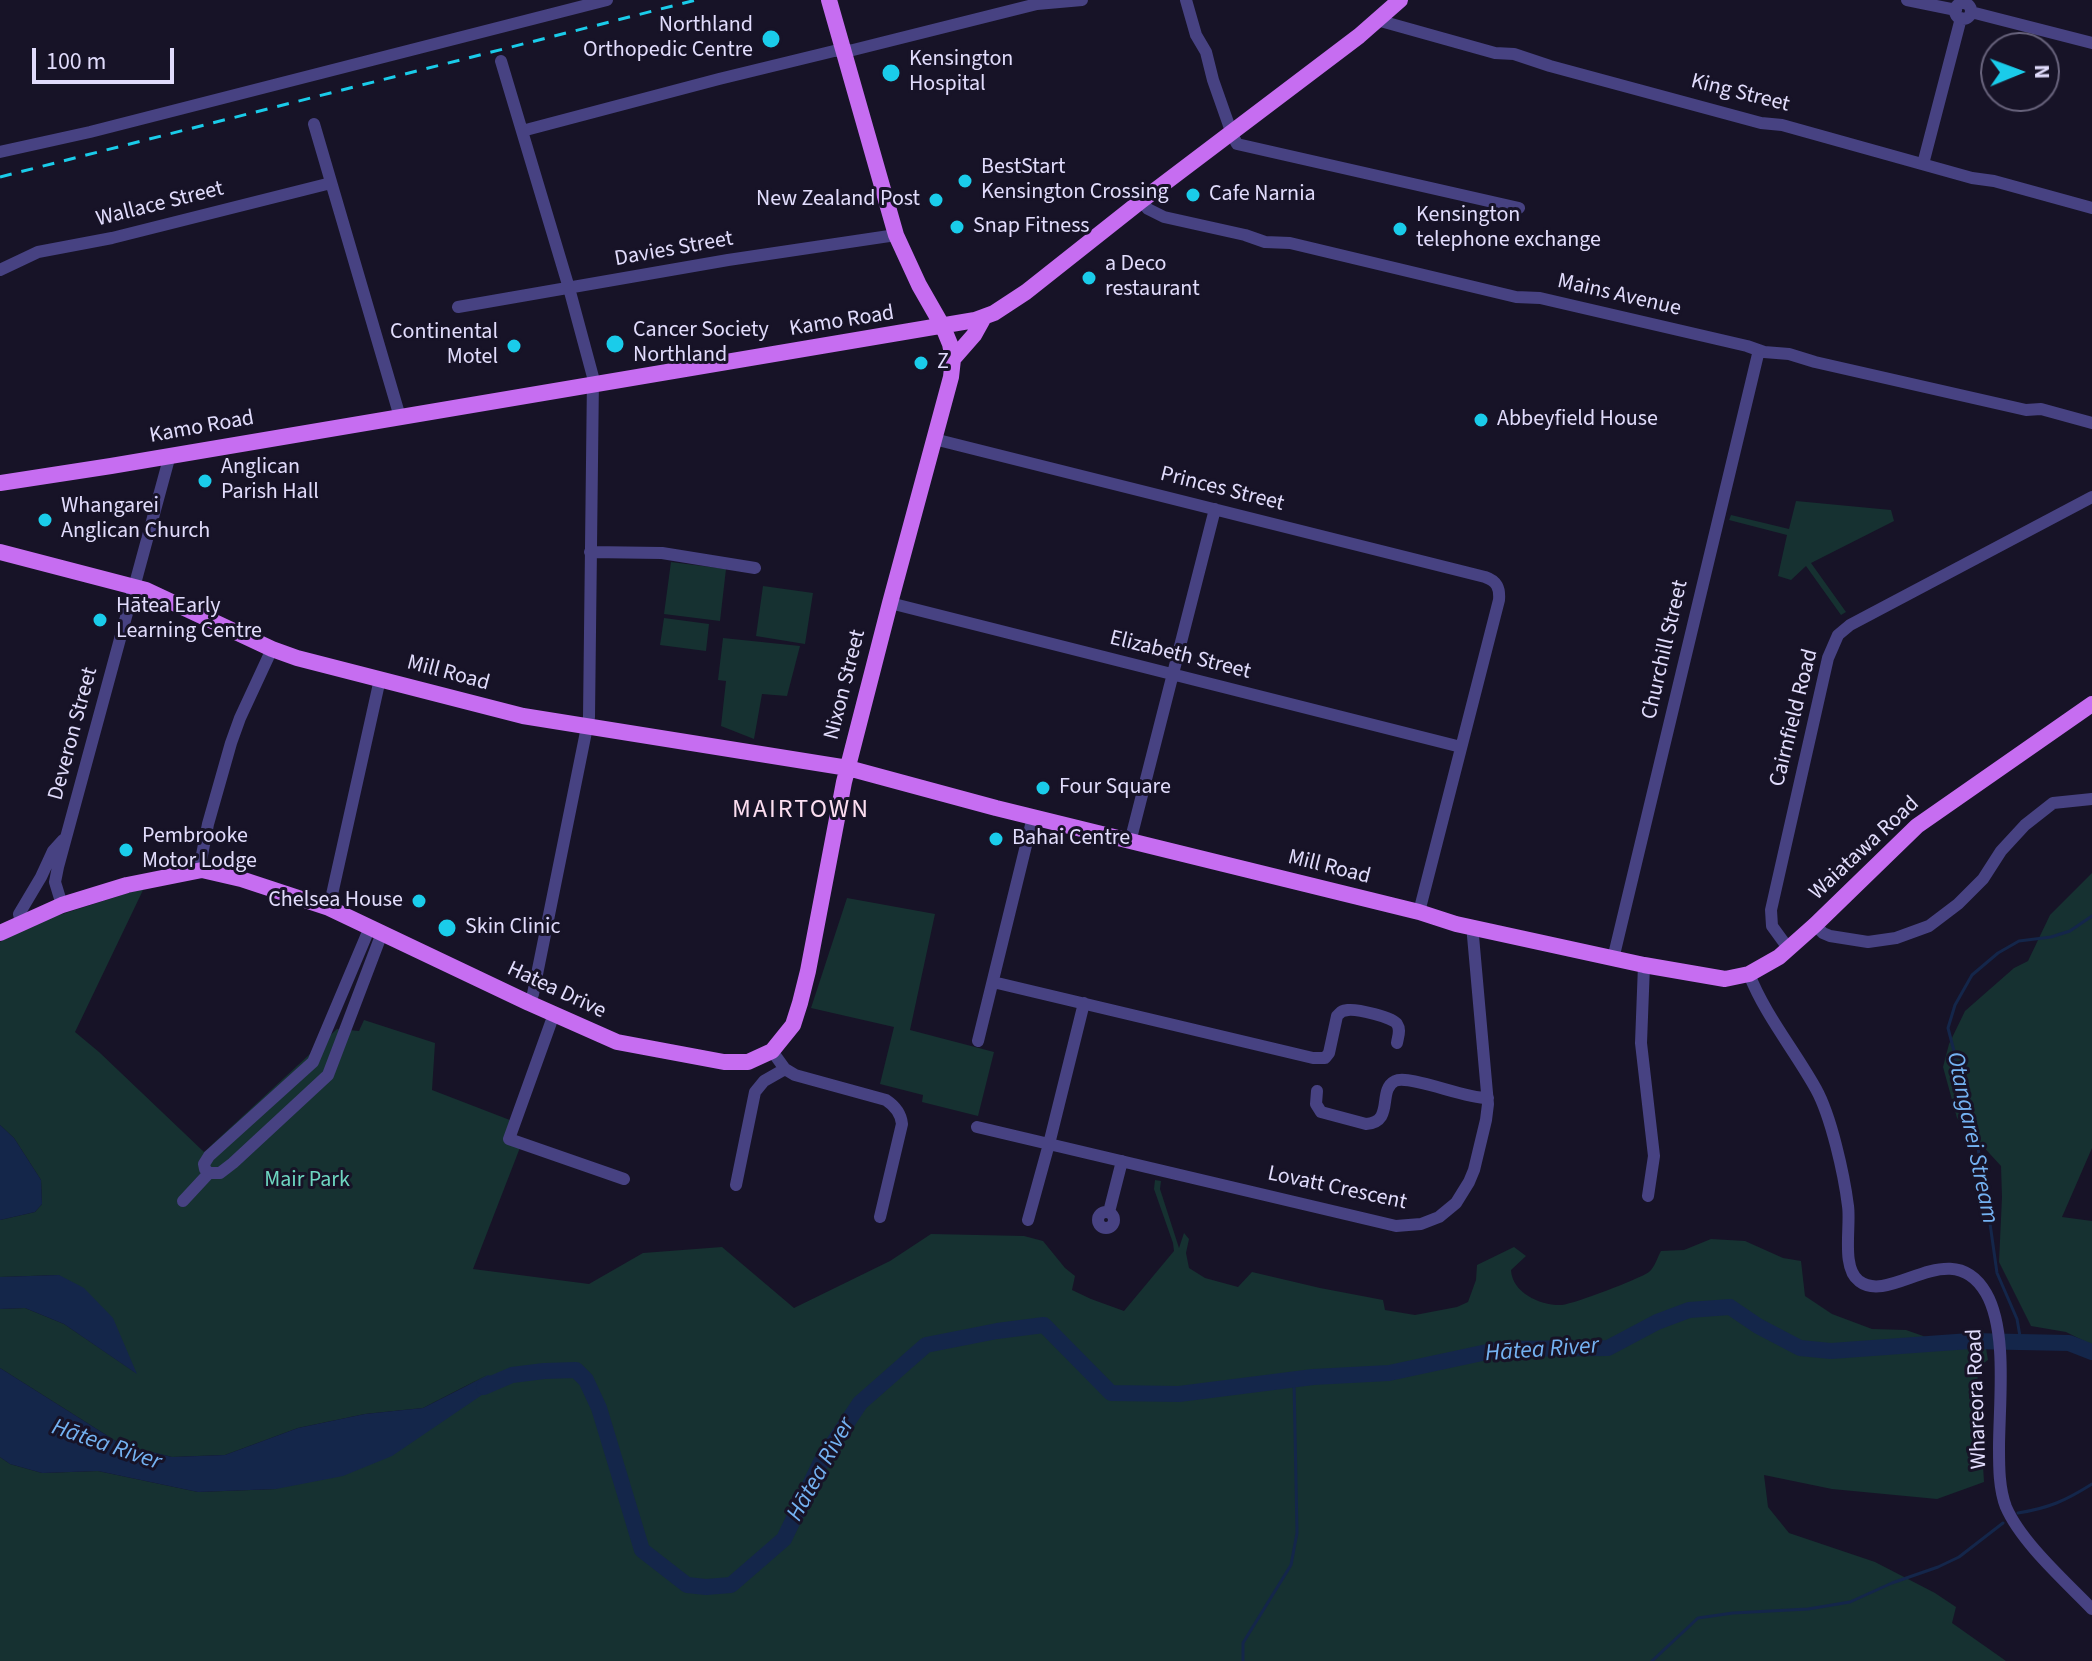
<!DOCTYPE html>
<html>
<head>
<meta charset="utf-8">
<style>
  body { margin:0 }
  #map { position:relative; width:2092px; height:1661px; overflow:hidden; background:#171327; font-family:"Source Sans 3",sans-serif }
  canvas { display:block }
  .north { position:absolute; left:1980px; top:32px; width:80px; height:80px; box-sizing:border-box; background:#171327; border:2px solid #68637c; border-radius:50%; rotate:89deg; font-size:22px; font-weight:700; line-height:32px; text-align:center; color:#e1dcfc }
  .north::after { content:''; display:block; margin:auto; width:28px; height:36px; background:#1accea; clip-path:polygon(50% 0,100% 100%,50% 72%,0 100%) }
  .scale { position:absolute; left:32px; top:48px; width:142px; height:36px; box-sizing:border-box; border:4px solid #e1dcfc; border-top:0; padding-left:10px; font-size:24px; line-height:28px; white-space:nowrap; color:#e1dcfc; -webkit-text-stroke:6px #171327; paint-order:stroke }
</style>
</head>
<body>
<div id="map">
<canvas width="2092" height="1661"></canvas>
<div class="north">N</div>
<div class="scale">100 m</div>
</div>
<script>
const g = document.querySelector('canvas').getContext('2d');
g.lineJoin = 'round';
function paint(path, color) { g.fillStyle = color; g.fill(path, 'evenodd'); }
function stroke(path, color, width, dash) { g.strokeStyle = color; g.lineWidth = width; g.lineCap = dash ? 'butt' : 'round'; g.setLineDash(dash || []); g.stroke(path); }
function drawText(font, color, halo, rows, align = 'center') {
  g.font = font + ' "Source Sans 3",sans-serif'; g.lineWidth = 6; g.setLineDash([]); g.textBaseline = 'middle'; g.strokeStyle = halo; g.fillStyle = color; for (const [text, x, y, turn = 0] of rows) {
    g.save(); g.translate(x, y); g.rotate((+turn || 0) * Math.PI / 180); g.textAlign = isNaN(turn) ? turn : align; if (halo) g.strokeText(text, 0, 0); g.fillText(text, 0, 0); g.restore();
  }
}
paint(new Path2D(`
  M 1796,501 L 1891,510 L 1894,521 L 1811,563 L 1846,612 L 1841,615 L 1806,566 L 1791,580 L 1778,576 L 1787,535 L 1729,520 L 1731,515 L 1789,529 Z
  M 671,562 L 726,569 L 720,621 L 664,614 Z
  M 763,586 L 813,593 L 805,644 L 756,636 Z
  M 664,618 L 709,624 L 706,651 L 660,645 Z
  M 723,638 L 800,646 L 787,696 L 762,694 L 754,739 L 721,726 L 726,681 L 718,680 Z
  M 2092,873 L 2092,1148 L 2062,1217 L 2092,1221 L 2092,1345 L 2066,1332 L 2031,1326 L 1999,1262 L 2002,1197 L 2001,1166 L 1957,1118 L 1943,1067 L 1949,1044 L 1965,1011 L 2014,968 L 2028,961 L 2050,915 Z
  M 144,888 L 75,1032 L 99,1052 L 204,1152 L 337,1029 L 359,1031 L 364,1020 L 435,1043 L 432,1090 L 515,1122 L 513,1138 L 521,1145 L 473,1269 L 589,1284 L 643,1253 L 722,1247 L 794,1308 L 890,1261 L 931,1234 L 1024,1236 L 1043,1241 L 1065,1268 L 1075,1276 L 1072,1290 L 1091,1299 L 1124,1311 L 1174,1251 L 1173,1243 L 1154,1189 L 1155,1180 L 1161,1181 L 1160,1189 L 1179,1248 L 1184,1233 L 1189,1239 L 1186,1253 L 1189,1268 L 1205,1278 L 1238,1287 L 1252,1272 L 1320,1288 L 1383,1300 L 1385,1310 L 1415,1315 L 1457,1307 L 1468,1302 L 1476,1280 L 1477,1265 L 1514,1247 L 1526,1256 L 1511,1270 C 1512,1293 1541,1306 1562,1305 C 1576,1303 1637,1280 1649,1272 C 1655,1267 1657,1258 1661,1251 L 1684,1250 L 1711,1239 L 1745,1241 L 1783,1258 L 1801,1261 L 1805,1296 L 1832,1314 L 1872,1329 L 1906,1330 L 1926,1337 L 1977,1334 L 1983,1330 L 1988,1360 L 1977,1368 L 1984,1482 L 1937,1499 L 1832,1489 L 1764,1475 L 1768,1507 L 1789,1533 L 1875,1562 L 1935,1593 L 1956,1607 L 1952,1623 L 2006,1661 L 0,1661 L 0,1457 L 10,1464 L 42,1473 L 98,1471 L 198,1492 L 276,1489 L 487,1375 L 423,1408 L 365,1414 L 298,1428 L 225,1455 L 172,1457 L 122,1445 L 0,1368 L 0,1309 L 25,1308 L 64,1324 L 136,1373 L 59,1275 L 0,1277 L 0,1220 L 35,1212 L 42,1204 L 41,1180 L 14,1138 L 0,1125 L 0,942 L 34,923 Z
  M 847,898 L 935,914 L 910,1030 L 994,1052 L 978,1116 L 922,1102 L 923,1095 L 880,1084 L 894,1027 L 811,1008 Z`), '#163131');
paint(new Path2D(`
  M 0,1125 L 14,1138 L 41,1180 L 42,1204 L 35,1212 L 0,1220 Z
  M 59,1275 L 84,1288 L 113,1318 L 137,1374 L 64,1324 L 25,1308 L 0,1309 L 0,1277 Z
  M 0,1368 L 122,1445 L 172,1457 L 225,1455 L 298,1428 L 365,1414 L 423,1408 L 488,1375 L 504,1380 L 392,1456 L 343,1476 L 276,1489 L 198,1492 L 98,1471 L 42,1473 L 10,1464 L 0,1457 Z`), '#14264a');
stroke(new Path2D(`
  M 2021,1342 L 2017,1319 L 1997,1273 L 1983,1174 L 1974,1128 L 1960,1107 L 1956,1086 L 1955,1055 L 1948,1028 L 1955,1005 L 1972,975 L 1998,953 L 2019,941 L 2051,937 L 2070,931 L 2092,916
  M 2018,1513 C 2049,1508 2065,1501 2092,1484
  M 1243,1661 L 1243,1643 L 1291,1565 L 1297,1533 L 1294,1380
  M 1652,1661 L 1698,1618 L 1733,1613 L 1808,1609 L 1850,1602 L 1892,1583 L 1938,1567 L 1959,1557 L 2003,1523`), '#14264a', 3);
stroke(new Path2D(`
  M 484,1387 L 512,1375 L 544,1371 L 576,1370 L 586,1380 L 599,1408 L 642,1550 L 687,1585 L 706,1587 L 731,1585 L 784,1539 L 821,1462 L 860,1403 L 926,1345 L 997,1331 L 1044,1325 L 1111,1393 L 1179,1394 L 1313,1377 L 1389,1373 L 1501,1349 L 1608,1348 L 1657,1322 L 1689,1310 L 1730,1307 L 1758,1326 L 1800,1348 L 1831,1351 L 1970,1341 L 2069,1343 L 2092,1352`), '#14264a', 16);
stroke(new Path2D(`
  M 1186,0 L 1196,35 L 1206,52 L 1213,80 L 1232,134 L 1237,144 L 1519,208
  M 1907,0 L 1956,10
  M1955 11a8 8 0 1 1 16 0a8 8 0 1 1-16 0Z
  M 1971,12 L 2092,43
  M 1377,20 L 1495,53 L 1514,54 L 1550,66 L 1761,123 L 1782,125 L 1972,178 L 1994,181 L 2092,208
  M 501,61 L 569,288 L 593,377 L 589,717 L 533,994 L 529,1003
  M 314,124 L 400,417
  M 522,131 L 719,79 L 834,51 L 853,50 L 1037,4 L 1082,0
  M 0,152 L 90,132 L 607,0
  M 1923,164 L 1961,18
  M 1141,201 L 1148,209 L 1164,217 L 1245,235 L 1265,242 L 1290,243 L 1516,297 L 1540,298 L 1747,346 L 1764,352 L 1789,354 L 1815,362 L 2026,410 L 2041,409 L 2092,423
  M 0,270 L 38,252 L 112,238 L 331,183
  M 458,307 L 728,260 L 896,235
  M 934,439 L 1485,577 C 1497,581 1500,588 1499,600 L 1419,912
  M 590,552 L 662,553 L 755,568
  M 890,603 L 1461,747
  M 1130,842 L 1215,509
  M 202,870 L 201,860 L 208,824 L 231,743 L 240,718 L 272,649
  M 62,905 L 55,882 L 58,867 L 170,455
  M 329,908 L 380,679
  M 21,923 L 19,914 L 41,877 L 53,851 L 63,840
  M 1815,925 L 1823,933 L 1830,936 L 1868,942 L 1896,938 L 1929,926 L 1958,904 L 1983,879 L 2001,851 L 2025,825 L 2053,803 L 2092,799
  M 1788,948 L 1772,926 L 1771,910 L 1828,658 L 1838,635 L 1850,625 L 2092,497
  M 1613,959 L 1759,350
  M 1644,965 L 1641,1043 L 1654,1156 L 1648,1196
  M 1749,974 C 1765,1015 1795,1051 1816,1089 C 1831,1116 1844,1174 1848,1206 C 1851,1226 1841,1268 1859,1281 C 1891,1306 1951,1233 1986,1293 C 2008,1331 1999,1404 1999,1448 C 1999,1467 1999,1489 2006,1507 C 2021,1542 2065,1581 2092,1609
  M 993,982 L 1313,1058 L 1325,1058 L 1329,1053 L 1337,1016 C 1342,1011 1341,1011 1348,1010 C 1357,1009 1393,1017 1397,1024 C 1401,1030 1398,1036 1397,1043
  M 554,1014 L 509,1139 L 624,1179
  M 978,1041 L 1033,817
  M 772,1051 L 785,1069 L 795,1075 L 886,1100 C 895,1106 901,1113 902,1124 L 880,1217
  M 1317,1091 L 1316,1104 L 1321,1112 L 1366,1124 C 1395,1122 1377,1090 1395,1081 C 1409,1074 1466,1099 1488,1098
  M 977,1127 L 1396,1226 L 1421,1224 L 1439,1217 L 1456,1203 L 1469,1182 L 1474,1170 L 1486,1120 L 1488,1104 L 1473,936 L 1474,928
  M 209,1173 L 205,1169 L 204,1164 L 209,1156 L 313,1062 L 370,927
  M 736,1185 L 755,1092 L 764,1081 L 785,1069
  M 183,1201 L 209,1173 L 220,1173 L 233,1163 L 328,1075 L 382,933
  M1098 1220a8 8 0 1 1 16 0a8 8 0 1 1-16 0Z
  M 1109,1212 L 1122,1161
  M 1028,1220 L 1049,1144 L 1084,1003`), '#474282', 12);
stroke(new Path2D(`
  M 953,359 L 974,335 L 984,317
  M 0,483 L 111,466 L 975,320 L 994,313 L 1026,292 L 1141,201 L 1359,36 L 1400,0
  M 0,552 L 146,590 L 272,649 L 297,658 L 523,716 L 848,768 L 996,808 L 1419,912 L 1456,924 L 1644,965 L 1725,979 L 1749,974 L 1779,957 L 1815,925 L 1917,826 L 2092,704
  M 0,933 L 62,905 L 127,885 L 202,870 L 241,879 L 329,908 L 529,1003 L 617,1042 L 724,1062 L 748,1062 L 772,1051 L 793,1025 L 800,1003 L 808,971 L 844,782 L 890,603 L 951,377 L 953,359 L 950,344 L 943,327 L 919,285 L 896,235 L 829,0`), '#c66df1', 16);
stroke(new Path2D(`
  M 0,177 L 696,0`), '#1accea', 3, [12, 10]);
for (const [x, y, r, color] of [
  [771,39,10,"#1accea"],
  [891,73,10,"#1accea"],
  [965,181,8,"#1accea"],
  [1193,195,8,"#1accea"],
  [936,200,8,"#1accea"],
  [957,227,8,"#1accea"],
  [1400,229,8,"#1accea"],
  [1089,278,8,"#1accea"],
  [615,344,10,"#1accea"],
  [514,346,8,"#1accea"],
  [921,363,8,"#1accea"],
  [1481,420,8,"#1accea"],
  [205,481,8,"#1accea"],
  [45,520,8,"#1accea"],
  [100,620,8,"#1accea"],
  [1043,788,8,"#1accea"],
  [996,839,8,"#1accea"],
  [126,850,8,"#1accea"],
  [419,901,8,"#1accea"],
  [447,928,10,"#1accea"]
]) { const dot = new Path2D(); dot.arc(x, y, r, 0, 2 * Math.PI); g.fillStyle = color; g.fill(dot); stroke(dot, '#171327', 3); }
drawText('22px', '#e1dcfc', '#171327', [
  ["Northland",753,26,"right"],
  ["Orthopedic Centre",753,51,"right"],
  ["Kensington",909,60],
  ["Hospital",909,85],
  ["BestStart",981,168],
  ["Kensington Crossing",981,193],
  ["Cafe Narnia",1209,195],
  ["New Zealand Post",920,200,"right"],
  ["Kensington",1416,216],
  ["telephone exchange",1416,241],
  ["Snap Fitness",973,227],
  ["a Deco",1105,265],
  ["restaurant",1105,290],
  ["Cancer Society",633,331],
  ["Northland",633,356],
  ["Continental",498,333,"right"],
  ["Motel",498,358,"right"],
  ["Z",937,363],
  ["Abbeyfield House",1497,420],
  ["Anglican",221,468],
  ["Parish Hall",221,493],
  ["Whangarei",61,507],
  ["Anglican Church",61,532],
  ["Hātea Early",116,607],
  ["Learning Centre",116,632],
  ["Four Square",1059,788],
  ["Pembrooke",142,837],
  ["Motor Lodge",142,862],
  ["Bahai Centre",1012,839],
  ["Chelsea House",403,901,"right"],
  ["Skin Clinic",465,928]
], 'left');
drawText('22px', '#e1dcfc', '#171327', [
  ["King Street",1740,94,14],
  ["Wallace Street",160,205,-14],
  ["Davies Street",674,250,-10],
  ["Mains Avenue",1619,296,13],
  ["Kamo Road",842,322,-9],
  ["Kamo Road",202,428,-10],
  ["Princes Street",1222,490,14],
  ["Churchill Street",1666,650,-77],
  ["Elizabeth Street",1180,656,14],
  ["Mill Road",448,674,15],
  ["Nixon Street",846,685,-76],
  ["Cairnfield Road",1795,718,-76],
  ["Deveron Street",74,734,-75],
  ["Waiatawa Road",1865,849,-43],
  ["Mill Road",1329,868,14],
  ["Hatea Drive",556,991,25],
  ["Lovatt Crescent",1337,1189,12],
  ["Whareora Road",1978,1399,-92]
]);
drawText('22px', '#6ed6c1', '#171327', [
  ["Mair Park",307,1181]
]);
drawText('italic 24px', '#74b2f2', '#171327', [
  ["Otangarei Stream",1971,1138,78],
  ["Hātea River",1542,1351,-4],
  ["Hātea River",106,1446,19],
  ["Hātea River",822,1470,-61]
]);
g.letterSpacing = '2px';
drawText('26px', '#fcdef0', '#171327', [
  ["MAIRTOWN",801,811]
]);
g.letterSpacing = '0px';
</script>
</body>
</html>
